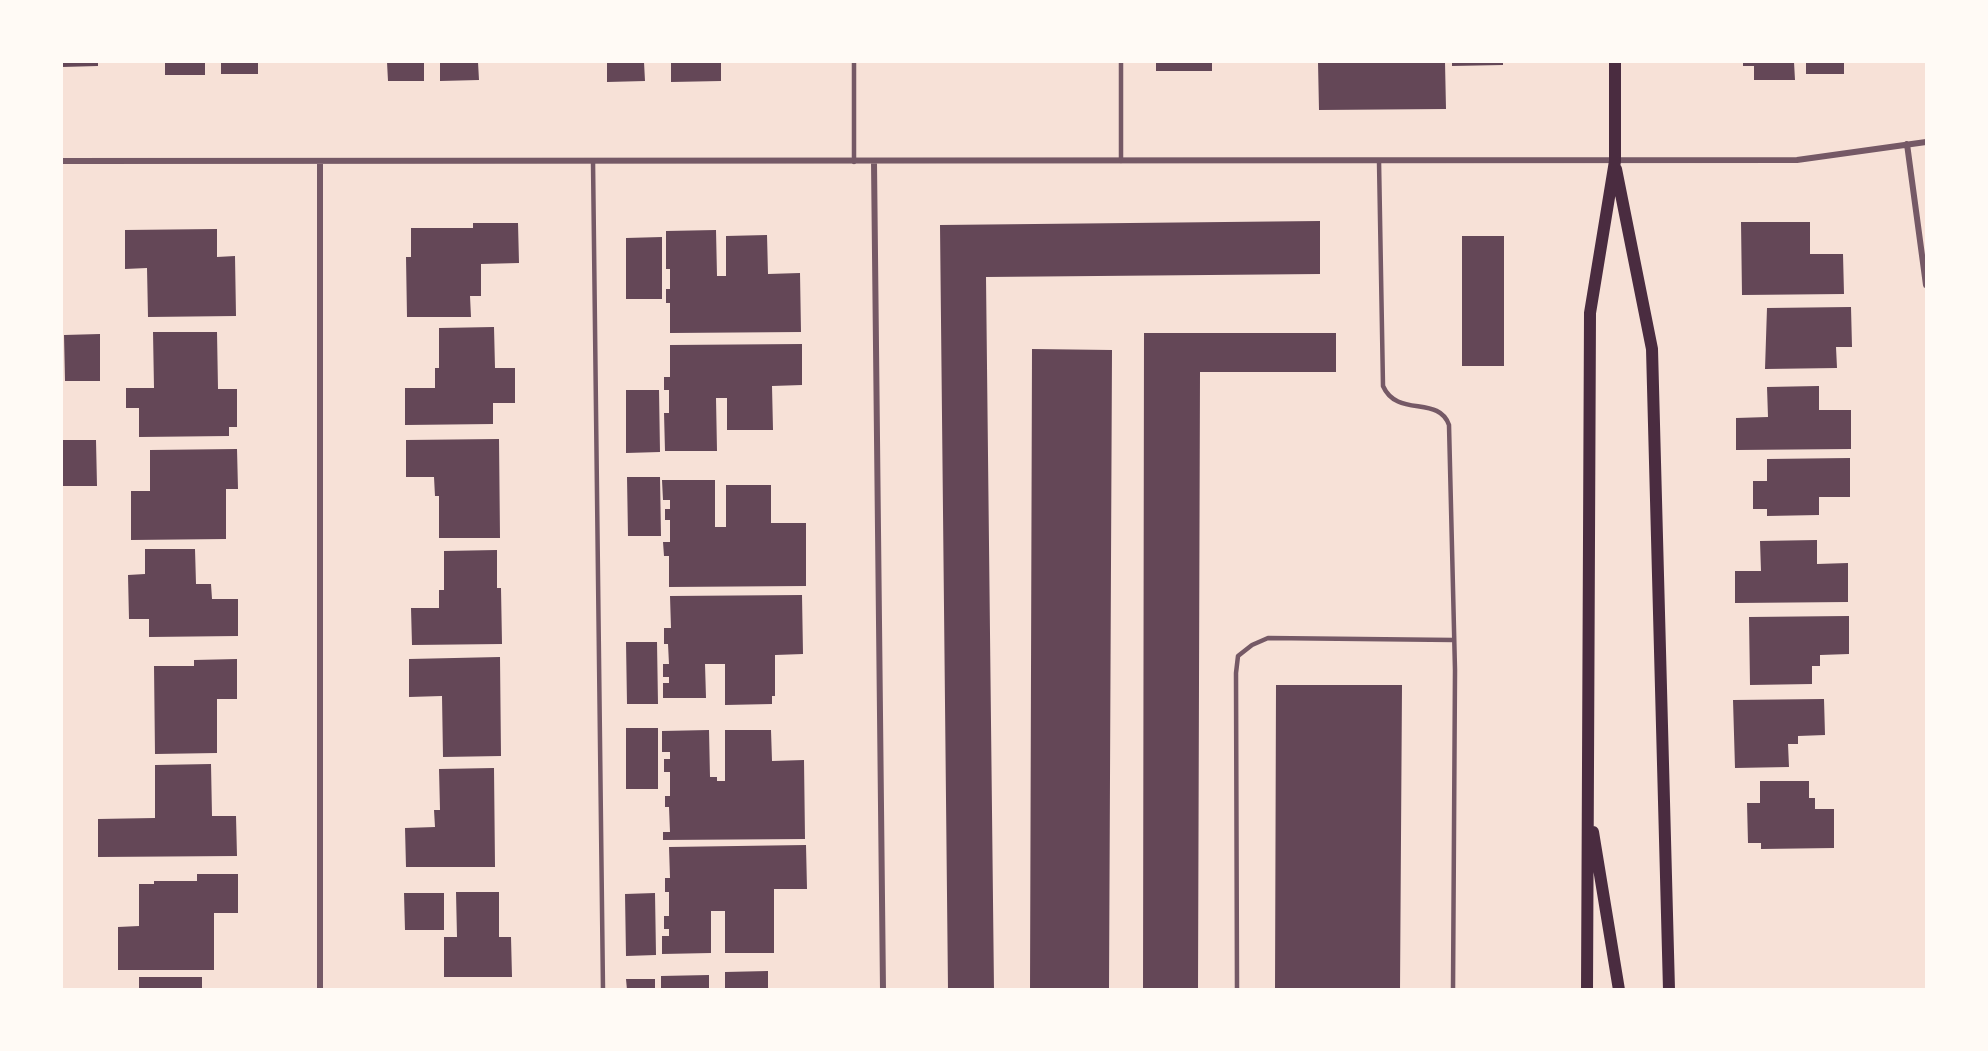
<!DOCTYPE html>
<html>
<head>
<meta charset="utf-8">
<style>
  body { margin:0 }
  #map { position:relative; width:1988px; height:1051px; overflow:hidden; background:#f7e1d7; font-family:"Archivo Narrow",sans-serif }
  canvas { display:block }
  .frame { position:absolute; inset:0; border:63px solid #fffaf5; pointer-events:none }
</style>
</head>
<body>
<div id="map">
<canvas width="1988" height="1051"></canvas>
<div class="frame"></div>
</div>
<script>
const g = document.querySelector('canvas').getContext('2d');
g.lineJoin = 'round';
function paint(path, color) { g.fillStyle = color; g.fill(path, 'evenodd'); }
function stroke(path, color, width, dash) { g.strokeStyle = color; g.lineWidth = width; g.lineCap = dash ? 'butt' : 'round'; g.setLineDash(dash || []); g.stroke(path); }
paint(new Path2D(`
  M 62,62 L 98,62 L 98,66 L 62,67 Z
  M 165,62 L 205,62 L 205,75 L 165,75 Z
  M 221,62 L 258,62 L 258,74 L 221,74 Z
  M 387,62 L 424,62 L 424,81 L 388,81 Z
  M 440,62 L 478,62 L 479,80 L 440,81 Z
  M 607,62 L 644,62 L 645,81 L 607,82 Z
  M 671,62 L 721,62 L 721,81 L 671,82 Z
  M 1156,62 L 1212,62 L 1212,71 L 1156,71 Z
  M 1318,62 L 1445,62 L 1446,109 L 1319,110 Z
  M 1452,62 L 1503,62 L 1503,65 L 1452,66 Z
  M 1743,62 L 1794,62 L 1795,80 L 1754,80 L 1754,66 L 1743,66 Z
  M 1806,62 L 1844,62 L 1844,74 L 1806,74 Z
  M 1320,221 L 1320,274 L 986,277 L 994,990 L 948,990 L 940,225 Z
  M 1741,222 L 1810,222 L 1810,254 L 1843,254 L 1844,294 L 1742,295 Z
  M 473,223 L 518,223 L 519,263 L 481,264 L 481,296 L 470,296 L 471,317 L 407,317 L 406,257 L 411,257 L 411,228 L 473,228 Z
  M 217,229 L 217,257 L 235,256 L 236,316 L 148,317 L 147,268 L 125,269 L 125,230 Z
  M 716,230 L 717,276 L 726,276 L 726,236 L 767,235 L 768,274 L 800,273 L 801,332 L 670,333 L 670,303 L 666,303 L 666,289 L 670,289 L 670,269 L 666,269 L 666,231 Z
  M 1462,236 L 1504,236 L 1504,366 L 1462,366 Z
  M 662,237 L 662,299 L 626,299 L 626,238 Z
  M 1851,307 L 1852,347 L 1836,347 L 1837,368 L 1765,369 L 1767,308 Z
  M 494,327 L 495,368 L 515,368 L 515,403 L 493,403 L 493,424 L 405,425 L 405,388 L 435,388 L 435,368 L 439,368 L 439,328 Z
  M 153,332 L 217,332 L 218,389 L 237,389 L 237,427 L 229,427 L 229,436 L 139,437 L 139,408 L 126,408 L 126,388 L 154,388 Z
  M 1144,333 L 1336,333 L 1336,372 L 1200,372 L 1198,990 L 1143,990 Z
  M 100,334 L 100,381 L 65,381 L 64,335 Z
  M 802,344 L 802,385 L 772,386 L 773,430 L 727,430 L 727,398 L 716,398 L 717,451 L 665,451 L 664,413 L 669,413 L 669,390 L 664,390 L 664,377 L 670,377 L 670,345 Z
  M 1032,349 L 1112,350 L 1109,990 L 1030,990 Z
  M 1819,386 L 1819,410 L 1851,410 L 1851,449 L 1736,450 L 1736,418 L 1768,417 L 1767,387 Z
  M 626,390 L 659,390 L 660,452 L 626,453 Z
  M 499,439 L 500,538 L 439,538 L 439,496 L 435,496 L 434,477 L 406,477 L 406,440 Z
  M 62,440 L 96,440 L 97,486 L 62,486 Z
  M 237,449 L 238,489 L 226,489 L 226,539 L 131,540 L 131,491 L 150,491 L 150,450 Z
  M 1850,458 L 1850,497 L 1819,497 L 1819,515 L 1767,516 L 1767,509 L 1753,509 L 1753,481 L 1767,481 L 1767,459 Z
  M 627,477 L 660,477 L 661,536 L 628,536 Z
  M 662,480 L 715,480 L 715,527 L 726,527 L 726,485 L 771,485 L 771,523 L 806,523 L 806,586 L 669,587 L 669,556 L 664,556 L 663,542 L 670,542 L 670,520 L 665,520 L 665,509 L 670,509 L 670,500 L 663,500 Z
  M 1817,540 L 1817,564 L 1848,563 L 1848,602 L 1735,603 L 1735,571 L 1761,571 L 1760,541 Z
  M 145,549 L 195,549 L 196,584 L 211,584 L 212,599 L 238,599 L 238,636 L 149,637 L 149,619 L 129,619 L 128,575 L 145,574 Z
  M 497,550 L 497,588 L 501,588 L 502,644 L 412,645 L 411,608 L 439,608 L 439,590 L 444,590 L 444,551 Z
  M 802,595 L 803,654 L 775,655 L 775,696 L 772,696 L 772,704 L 725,705 L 725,664 L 705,664 L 706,698 L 663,698 L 663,683 L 669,683 L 669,677 L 663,677 L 663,664 L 669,664 L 668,644 L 664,644 L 664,628 L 671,628 L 670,596 Z
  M 1849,616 L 1849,654 L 1820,655 L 1820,666 L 1812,666 L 1812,684 L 1750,685 L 1749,617 Z
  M 626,642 L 657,642 L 658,704 L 627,704 Z
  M 500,657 L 501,756 L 443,757 L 442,696 L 409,697 L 409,659 Z
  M 237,659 L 237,699 L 217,699 L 217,753 L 155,754 L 154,666 L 194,666 L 194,660 Z
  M 1276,685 L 1402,685 L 1400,990 L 1275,990 Z
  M 1824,699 L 1825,735 L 1798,736 L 1798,744 L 1788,744 L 1789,767 L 1735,768 L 1733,700 Z
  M 626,728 L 658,728 L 658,789 L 626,789 Z
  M 709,730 L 710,777 L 717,777 L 717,781 L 725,781 L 725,730 L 771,730 L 772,761 L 804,760 L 805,839 L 663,840 L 663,832 L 670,832 L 669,807 L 665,807 L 665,796 L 670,796 L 670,772 L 664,772 L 664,759 L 670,759 L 670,752 L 662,752 L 662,731 Z
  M 211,764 L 212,816 L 236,816 L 237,856 L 98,857 L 98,819 L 155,818 L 155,765 Z
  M 494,768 L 495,867 L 406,867 L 405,828 L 435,827 L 434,810 L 440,810 L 439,769 Z
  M 1760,781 L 1809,781 L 1809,798 L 1815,798 L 1815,809 L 1834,809 L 1834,848 L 1761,849 L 1761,843 L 1748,843 L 1747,803 L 1760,803 Z
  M 806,845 L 807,889 L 774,889 L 774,953 L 725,953 L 725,911 L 711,911 L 711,953 L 662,954 L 662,936 L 669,936 L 669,929 L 664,929 L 664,916 L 669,916 L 669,892 L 665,892 L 665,878 L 670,878 L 669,847 Z
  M 197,874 L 238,874 L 238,913 L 214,913 L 214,970 L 118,970 L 118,927 L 139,926 L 139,884 L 154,884 L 154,881 L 197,881 Z
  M 456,892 L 499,892 L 499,937 L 511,937 L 512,977 L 444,977 L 444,937 L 457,937 Z
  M 404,893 L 444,893 L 444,930 L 405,930 Z
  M 655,893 L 656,955 L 626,956 L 625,894 Z
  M 768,971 L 768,990 L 725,990 L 725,972 Z
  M 709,975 L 709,990 L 661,990 L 661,976 Z
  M 139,977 L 202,977 L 202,990 L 139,990 Z
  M 626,979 L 655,979 L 655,990 L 627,990 Z`), '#644757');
stroke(new Path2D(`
  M 854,62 L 854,162
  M 1121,62 L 1121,161
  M 593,161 L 603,990
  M 1379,161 L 1383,386 C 1397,418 1439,395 1449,425 L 1455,670 L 1453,990
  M 1237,990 L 1236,673 L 1238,656 L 1252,645 L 1268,638 L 1454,640`), '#755966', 4.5);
stroke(new Path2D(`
  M 1907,144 L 1926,285
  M 62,161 L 1797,160 L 1926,142
  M 320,161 L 320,990
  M 874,162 L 883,990`), '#755966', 6);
stroke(new Path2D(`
  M 1616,169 L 1652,349 L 1669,990
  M 1593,832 L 1619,990
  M 1587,990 L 1590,313 L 1615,161 L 1615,62`), '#4a2c40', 12);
</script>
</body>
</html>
